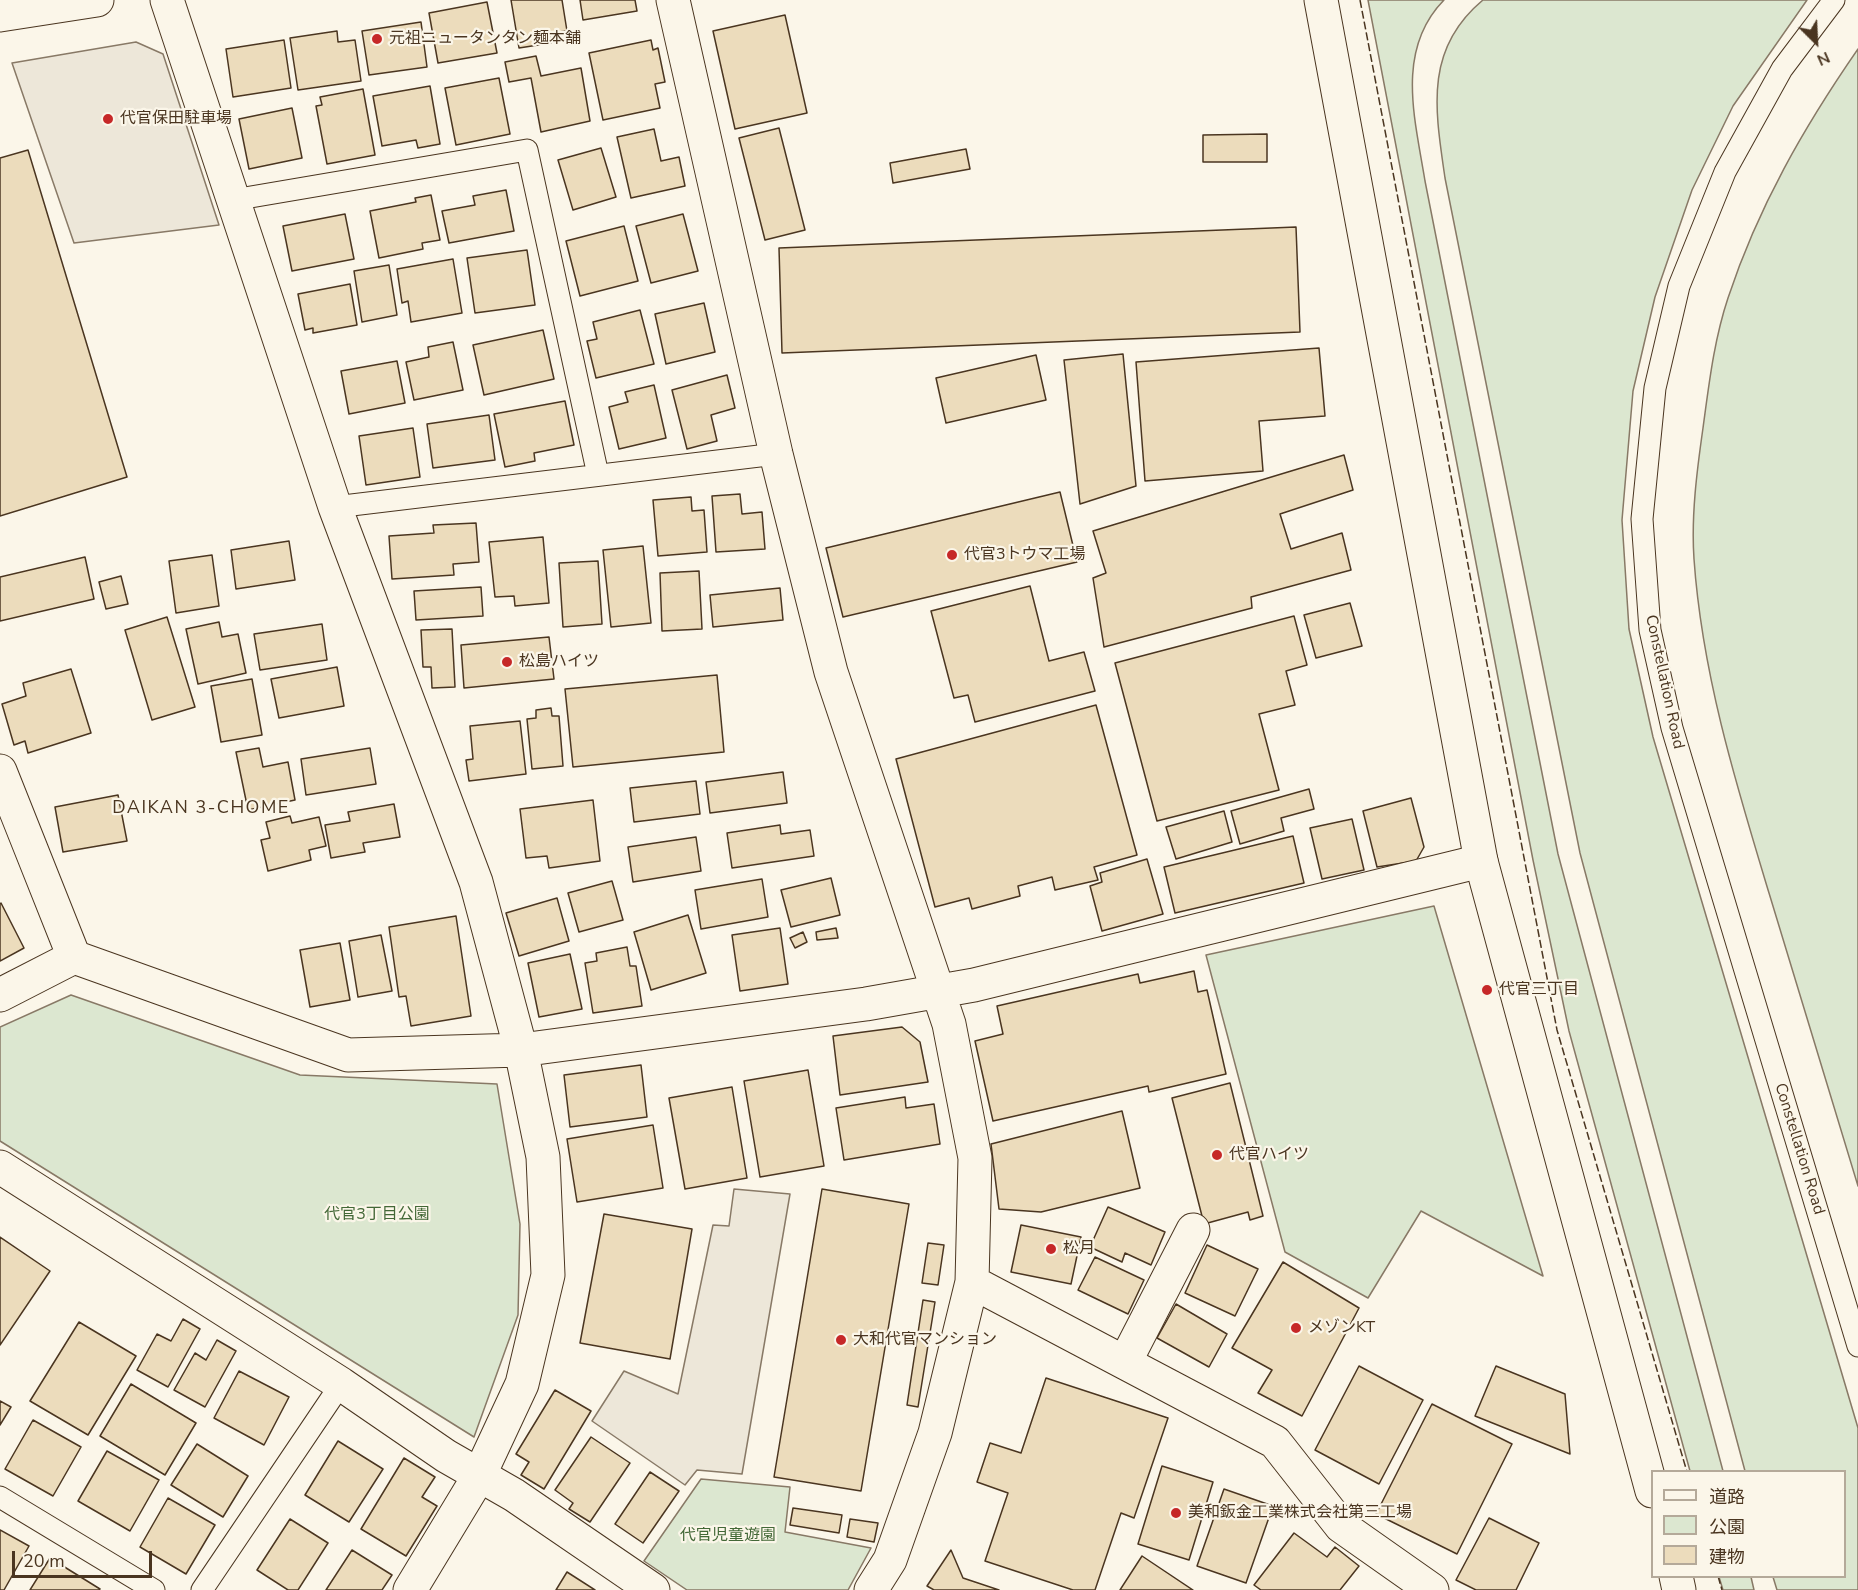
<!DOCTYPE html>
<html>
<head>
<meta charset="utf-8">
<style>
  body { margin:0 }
  #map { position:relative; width:1858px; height:1590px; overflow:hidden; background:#fbf6e9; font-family:"Nunito Sans","Noto Sans JP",sans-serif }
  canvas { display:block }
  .legend { position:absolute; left:1651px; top:1470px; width:195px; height:108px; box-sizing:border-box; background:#fbf6e9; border:2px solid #b4a999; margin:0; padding:8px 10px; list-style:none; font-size:18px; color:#4a3520 }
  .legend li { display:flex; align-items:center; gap:12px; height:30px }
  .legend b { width:30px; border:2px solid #b4a999 }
  .north { position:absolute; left:1786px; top:12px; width:60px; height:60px; -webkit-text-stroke:4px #fbf6e9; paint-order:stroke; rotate:156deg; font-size:16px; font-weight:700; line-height:24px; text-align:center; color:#4a3520 }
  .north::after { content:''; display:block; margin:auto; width:21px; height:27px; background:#4a3520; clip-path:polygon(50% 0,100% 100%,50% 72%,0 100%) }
  .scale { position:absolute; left:12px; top:1551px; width:140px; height:27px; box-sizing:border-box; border:3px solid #4a3520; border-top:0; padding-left:8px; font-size:18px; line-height:21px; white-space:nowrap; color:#4a3520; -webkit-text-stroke:4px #fbf6e9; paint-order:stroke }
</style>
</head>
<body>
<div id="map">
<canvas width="1858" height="1590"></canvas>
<ul class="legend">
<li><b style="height:8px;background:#fbf6e9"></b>道路</li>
<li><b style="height:16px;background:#dce7d0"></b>公園</li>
<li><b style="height:16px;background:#ecdcbc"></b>建物</li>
</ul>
<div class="north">N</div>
<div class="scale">20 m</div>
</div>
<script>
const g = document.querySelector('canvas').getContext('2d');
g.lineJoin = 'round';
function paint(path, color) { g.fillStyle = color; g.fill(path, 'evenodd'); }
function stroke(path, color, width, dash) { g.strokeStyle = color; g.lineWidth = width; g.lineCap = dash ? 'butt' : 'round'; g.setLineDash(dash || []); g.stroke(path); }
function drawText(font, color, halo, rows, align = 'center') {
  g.font = font + ' "Nunito Sans","Noto Sans JP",sans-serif'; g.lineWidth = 4.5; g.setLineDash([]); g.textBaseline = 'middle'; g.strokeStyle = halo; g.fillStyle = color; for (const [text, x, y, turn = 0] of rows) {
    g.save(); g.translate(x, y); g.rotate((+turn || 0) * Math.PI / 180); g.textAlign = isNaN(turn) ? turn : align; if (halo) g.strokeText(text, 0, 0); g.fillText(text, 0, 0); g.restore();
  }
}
const green = new Path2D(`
  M 1368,0 L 1444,0 C 1395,50 1415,119 1425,181 L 1558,854 L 1723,1471 L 1690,1471 L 1569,1031 L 1533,860 Z
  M 1483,0 L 1807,0 L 1733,106 L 1692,190 L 1655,297 L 1633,391 L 1622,520 L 1629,629 L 1653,737 L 1858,1428 L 1858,1590 L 1777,1590 L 1773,1577 L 1844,1576 L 1844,1472 L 1745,1471 L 1580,853 L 1445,178 C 1435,109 1424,49 1483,0 Z
  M 1858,49 L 1858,1186 C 1828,1088 1799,991 1769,893 C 1736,784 1702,674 1694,559 C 1691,516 1697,470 1703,428 C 1709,384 1714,340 1728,298 C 1758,207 1804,127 1858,49 Z
  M 1434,906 L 1543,1276 L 1421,1211 L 1368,1298 L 1285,1252 L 1206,955 Z
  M 71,995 L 300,1075 L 497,1084 L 520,1224 L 518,1315 L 474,1437 L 0,1141 L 0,1027 Z
  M 701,1479 L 790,1487 L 785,1532 L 871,1548 L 848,1590 L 687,1590 L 644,1561 Z
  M 1719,1577 L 1751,1577 L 1754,1590 L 1723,1590 Z`);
paint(green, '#dce7d0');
stroke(green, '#887966', 1.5);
const parking = new Path2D(`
  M 136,42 L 163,54 L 219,225 L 74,243 L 12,63 Z
  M 734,1189 L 790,1194 L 742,1474 L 697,1470 L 685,1485 L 592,1421 L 624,1371 L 678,1394 L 713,1225 L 729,1226 Z`);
paint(parking, '#ede7d9');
stroke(parking, '#887966', 1.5);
const building = new Path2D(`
  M 511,0 L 562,0 L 567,31 L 549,33 L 551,43 L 519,48 Z
  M 580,0 L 635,0 L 637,11 L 583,20 Z
  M 487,2 L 497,53 L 438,63 L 429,13 Z
  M 785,15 L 807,113 L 735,129 L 713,31 Z
  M 421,22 L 427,67 L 369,75 L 362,31 Z
  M 337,31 L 338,42 L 355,40 L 361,81 L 298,90 L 290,38 Z
  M 284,40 L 291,88 L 233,97 L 226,49 Z
  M 651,40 L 653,50 L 658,48 L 665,82 L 655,84 L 660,108 L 603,120 L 589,53 Z
  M 536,56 L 541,76 L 581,68 L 590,121 L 541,132 L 531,78 L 509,82 L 505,62 Z
  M 499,78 L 510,134 L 456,145 L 445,88 Z
  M 430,86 L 440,144 L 418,148 L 416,140 L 382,146 L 373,96 Z
  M 363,89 L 375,155 L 327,164 L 316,106 L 322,105 L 320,97 Z
  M 292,108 L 302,158 L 249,169 L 239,119 Z
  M 779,128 L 805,230 L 765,240 L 739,138 Z
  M 654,129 L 661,161 L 679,157 L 685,186 L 631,198 L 617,137 Z
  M 1267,134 L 1267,162 L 1203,162 L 1203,135 Z
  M 601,148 L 616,197 L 573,210 L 558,160 Z
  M 966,149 L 970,169 L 893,183 L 890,163 Z
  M 28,150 L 127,477 L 0,516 L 0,158 Z
  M 506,190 L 514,231 L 449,243 L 442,211 L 475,205 L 473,196 Z
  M 431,195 L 440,240 L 422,243 L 423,249 L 379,258 L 370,211 L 416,202 L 415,198 Z
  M 345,214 L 354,259 L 292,271 L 283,226 Z
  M 683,214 L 698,271 L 651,283 L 636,226 Z
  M 624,226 L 638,281 L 580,296 L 566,241 Z
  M 1296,227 L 1300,332 L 782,353 L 779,248 Z
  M 527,250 L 535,305 L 475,313 L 467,258 Z
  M 453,259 L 462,313 L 411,322 L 408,301 L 402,303 L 397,269 Z
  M 389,265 L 397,315 L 362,322 L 354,271 Z
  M 350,284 L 357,325 L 313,333 L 313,328 L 305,330 L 298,294 Z
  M 704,303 L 715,352 L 666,364 L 655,314 Z
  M 640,310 L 654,364 L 596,378 L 587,341 L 597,339 L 593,322 Z
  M 543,330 L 554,379 L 484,395 L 473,345 Z
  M 453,342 L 463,390 L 414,400 L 406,362 L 429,357 L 428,347 Z
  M 1319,348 L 1325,416 L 1259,421 L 1263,471 L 1145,481 L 1136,362 Z
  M 1123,354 L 1136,486 L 1080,504 L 1064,360 Z
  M 1036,355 L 1046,400 L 946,423 L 936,378 Z
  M 397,361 L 405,403 L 349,414 L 341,371 Z
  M 727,375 L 735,408 L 711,415 L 717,441 L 687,449 L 672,390 Z
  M 654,385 L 666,438 L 619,449 L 609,407 L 628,402 L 625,392 Z
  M 565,401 L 574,445 L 534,453 L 535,461 L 505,467 L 494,414 Z
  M 489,415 L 495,460 L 433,468 L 427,424 Z
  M 413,428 L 420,477 L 366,485 L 359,436 Z
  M 1344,455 L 1353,490 L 1280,514 L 1291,549 L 1342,533 L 1351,570 L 1251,597 L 1252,608 L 1104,647 L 1093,578 L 1106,573 L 1093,531 Z
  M 1060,492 L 1077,562 L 843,617 L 826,548 Z
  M 740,494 L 742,514 L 762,512 L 765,549 L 716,552 L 712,496 Z
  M 691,497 L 692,511 L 704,510 L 707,552 L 658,556 L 653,500 Z
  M 476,523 L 479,562 L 453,564 L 454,575 L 392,579 L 389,536 L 434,533 L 433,525 Z
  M 543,537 L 549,603 L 515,606 L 514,596 L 495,597 L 489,542 Z
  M 289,541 L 295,580 L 236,589 L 231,550 Z
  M 643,546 L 651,623 L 611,627 L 603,550 Z
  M 212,555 L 219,606 L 176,613 L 169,561 Z
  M 85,557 L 94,599 L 0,621 L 0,577 Z
  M 598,561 L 602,624 L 563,627 L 559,563 Z
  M 699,571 L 702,629 L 662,631 L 660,573 Z
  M 121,576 L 128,604 L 106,609 L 99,582 Z
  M 1030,586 L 1049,661 L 1084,652 L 1095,691 L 975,722 L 968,695 L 954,698 L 931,611 Z
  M 481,587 L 483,616 L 416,620 L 414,591 Z
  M 780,588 L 783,620 L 713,627 L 710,595 Z
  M 1350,603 L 1362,646 L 1316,658 L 1304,615 Z
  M 1294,616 L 1307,665 L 1286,671 L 1295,705 L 1259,714 L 1279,790 L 1157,821 L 1115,663 Z
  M 167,617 L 195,707 L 152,720 L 125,630 Z
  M 219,622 L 222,637 L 238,634 L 246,673 L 198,684 L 186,629 Z
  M 322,624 L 327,660 L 260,670 L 254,634 Z
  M 452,629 L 455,687 L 432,688 L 431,667 L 423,667 L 421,630 Z
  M 549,637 L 554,679 L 464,688 L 461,645 Z
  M 337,667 L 344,706 L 279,718 L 271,679 Z
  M 71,669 L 91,733 L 28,753 L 25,741 L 14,745 L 2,704 L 26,696 L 23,683 Z
  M 717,675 L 724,752 L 573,767 L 565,689 Z
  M 252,679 L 262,735 L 221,742 L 211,686 Z
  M 1096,705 L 1137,855 L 1094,867 L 1098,880 L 1055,890 L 1052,877 L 1018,886 L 1020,896 L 972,909 L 969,898 L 935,907 L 896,759 Z
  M 551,708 L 552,716 L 559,716 L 563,766 L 532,769 L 527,719 L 536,718 L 536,710 Z
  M 520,721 L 526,774 L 469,781 L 466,760 L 473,759 L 470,726 Z
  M 259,748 L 263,767 L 288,762 L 295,800 L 248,810 L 236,752 Z
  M 370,748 L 376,784 L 306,795 L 301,759 Z
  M 783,772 L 787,803 L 710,813 L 706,782 Z
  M 696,781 L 700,814 L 634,822 L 630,788 Z
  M 1309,789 L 1314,809 L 1281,818 L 1284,831 L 1240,844 L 1231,811 Z
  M 118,795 L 127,841 L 63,852 L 55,807 Z
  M 1411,798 L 1424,847 L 1416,861 L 1377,867 L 1363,811 Z
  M 593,800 L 600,861 L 549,868 L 547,856 L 526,858 L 520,809 Z
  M 394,804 L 400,837 L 363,843 L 365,852 L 331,858 L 325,825 L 350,821 L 348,812 Z
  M 1224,811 L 1232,842 L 1176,859 L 1166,827 Z
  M 290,816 L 292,823 L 319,817 L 326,846 L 309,850 L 311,860 L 268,871 L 261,840 L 270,838 L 266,822 Z
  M 1352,819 L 1364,870 L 1322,879 L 1310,828 Z
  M 780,825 L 781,834 L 810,830 L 814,856 L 732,868 L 727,833 Z
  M 1293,836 L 1304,883 L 1175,913 L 1164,867 Z
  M 696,837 L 701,871 L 633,882 L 628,847 Z
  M 1147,859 L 1163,914 L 1102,931 L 1090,886 L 1102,882 L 1100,873 Z
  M 831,878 L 840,915 L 791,927 L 781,890 Z
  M 762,879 L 768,917 L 701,929 L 695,890 Z
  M 612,881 L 623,920 L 579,932 L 568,893 Z
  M 557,898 L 569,941 L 519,956 L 506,913 Z
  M 1,903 L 24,948 L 0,961 L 0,904 Z
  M 688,915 L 706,973 L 651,990 L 634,932 Z
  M 456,916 L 471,1016 L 411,1026 L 406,996 L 399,997 L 389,927 Z
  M 780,928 L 788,984 L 740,991 L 732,935 Z
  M 836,928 L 838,938 L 817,940 L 816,932 Z
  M 803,932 L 807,942 L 795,948 L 790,938 Z
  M 381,935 L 392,991 L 358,997 L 349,941 Z
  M 340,943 L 350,1000 L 310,1007 L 300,950 Z
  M 627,947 L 630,966 L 636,966 L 642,1006 L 593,1013 L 585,963 L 597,961 L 596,953 Z
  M 570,954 L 582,1009 L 539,1017 L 528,963 Z
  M 1194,971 L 1198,992 L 1207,990 L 1226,1074 L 1149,1092 L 1148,1086 L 993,1121 L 975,1041 L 1003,1034 L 997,1006 L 1138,974 L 1140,983 Z
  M 902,1027 L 920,1042 L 928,1082 L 840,1095 L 833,1036 Z
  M 641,1065 L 647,1117 L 570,1127 L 564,1075 Z
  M 808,1070 L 824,1166 L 760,1177 L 744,1081 Z
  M 1230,1083 L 1263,1216 L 1250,1220 L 1248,1212 L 1204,1224 L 1172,1098 Z
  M 732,1087 L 747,1178 L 685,1189 L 669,1098 Z
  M 905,1097 L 906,1108 L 934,1104 L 940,1144 L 844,1160 L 836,1108 Z
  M 1122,1111 L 1140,1188 L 1041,1212 L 999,1209 L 991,1144 Z
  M 653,1125 L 663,1188 L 577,1202 L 567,1139 Z
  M 822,1189 L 909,1204 L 861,1491 L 774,1477 Z
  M 1108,1207 L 1165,1232 L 1151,1265 L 1125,1253 L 1122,1262 L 1090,1247 Z
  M 604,1214 L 692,1229 L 670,1359 L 580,1343 Z
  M 1021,1225 L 1081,1237 L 1071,1284 L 1011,1272 Z
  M 0,1237 L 50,1271 L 0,1345 Z
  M 928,1243 L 944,1245 L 938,1285 L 922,1283 Z
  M 1207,1245 L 1258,1269 L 1235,1316 L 1185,1293 Z
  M 1095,1257 L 1144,1280 L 1128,1314 L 1078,1290 Z
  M 1283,1262 L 1359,1308 L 1302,1416 L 1258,1393 L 1272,1370 L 1232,1348 Z
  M 923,1300 L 935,1302 L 918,1407 L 907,1405 Z
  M 1176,1304 L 1227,1334 L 1209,1367 L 1157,1338 Z
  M 183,1319 L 200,1329 L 168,1387 L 137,1370 L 157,1334 L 171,1341 Z
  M 79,1322 L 136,1356 L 88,1435 L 30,1401 Z
  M 217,1340 L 236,1351 L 205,1407 L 174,1390 L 195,1353 L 206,1360 Z
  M 1359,1366 L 1423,1400 L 1379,1484 L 1315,1450 Z
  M 1496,1366 L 1565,1394 L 1570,1454 L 1475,1416 Z
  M 239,1371 L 289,1397 L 264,1445 L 214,1418 Z
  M 1046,1378 L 1168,1418 L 1134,1518 L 1121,1513 L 1095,1590 L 1073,1590 L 985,1561 L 1008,1493 L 977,1482 L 990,1443 L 1021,1453 Z
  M 131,1384 L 196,1423 L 165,1475 L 100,1436 Z
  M 555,1390 L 591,1411 L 544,1489 L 521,1475 L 529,1462 L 516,1454 Z
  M 0,1401 L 11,1407 L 0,1425 Z
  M 1432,1404 L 1512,1444 L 1457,1554 L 1376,1514 Z
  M 33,1420 L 81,1447 L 53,1496 L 5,1469 Z
  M 591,1437 L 630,1463 L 590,1522 L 569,1509 L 573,1503 L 555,1490 Z
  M 338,1441 L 383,1469 L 349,1522 L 305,1495 Z
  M 197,1444 L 248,1476 L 223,1517 L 171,1485 Z
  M 107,1451 L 159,1480 L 130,1531 L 78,1501 Z
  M 404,1458 L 435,1477 L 422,1497 L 437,1506 L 406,1556 L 361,1529 Z
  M 1162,1466 L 1213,1482 L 1189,1560 L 1138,1544 Z
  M 650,1472 L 679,1491 L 643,1543 L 615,1524 Z
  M 1224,1489 L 1273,1506 L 1246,1583 L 1197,1566 Z
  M 168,1498 L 215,1525 L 186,1574 L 140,1547 Z
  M 793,1508 L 842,1515 L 839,1533 L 790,1525 Z
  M 1489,1518 L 1539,1543 L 1516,1590 L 1476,1590 L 1456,1580 Z
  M 290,1519 L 328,1543 L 298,1590 L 288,1590 L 257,1570 Z
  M 850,1519 L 878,1523 L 874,1542 L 847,1537 Z
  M 0,1530 L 29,1546 L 4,1590 L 0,1590 Z
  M 1294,1533 L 1327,1557 L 1335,1547 L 1359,1566 L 1340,1590 L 1261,1590 L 1254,1585 Z
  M 352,1550 L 392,1575 L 382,1590 L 326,1590 Z
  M 951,1550 L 963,1578 L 999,1590 L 934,1590 L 927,1586 Z
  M 1142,1556 L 1193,1590 L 1120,1590 Z
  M 50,1558 L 100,1589 L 99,1590 L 30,1590 Z
  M 567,1572 L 595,1590 L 556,1590 Z`);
paint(building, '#ecdcbc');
stroke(building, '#4a3520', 1.5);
const lane = new Path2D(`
  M 1834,0 L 1782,69 L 1725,172 L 1679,286 L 1655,388 L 1642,519 L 1650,630 L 1672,728 L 1858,1346
  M 233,200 L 527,150 L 598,475
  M 335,507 L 776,454
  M 0,1497 L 154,1590
  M 202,1590 L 341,1384`);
const street = new Path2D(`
  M 167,0 L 335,507 L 476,882 L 521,1050 L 543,1157 L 548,1275 L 522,1384 L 479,1476 L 410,1590
  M 673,0 L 776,454 L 831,672 L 949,1024 L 975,1158 L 972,1282 L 935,1433 L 890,1560 L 871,1590
  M 0,771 L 74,957
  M 0,995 L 74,957 L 348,1055 L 521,1050 L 866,1004 L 974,985 L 1481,861
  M 0,1167 L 341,1384 L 446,1456 L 514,1495 L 653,1590
  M 972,1282 L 1275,1442 L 1341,1526 L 1432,1590
  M 1125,1362 L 1193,1230`);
const secondary = new Path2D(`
  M 1321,0 L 1481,861 L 1652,1491
  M 1676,1576 L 1679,1590`);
const primary = new Path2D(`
  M 0,15 L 97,0`);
stroke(lane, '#4a3520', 23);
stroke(street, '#4a3520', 35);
stroke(secondary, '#4a3520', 35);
stroke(primary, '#4a3520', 35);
stroke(lane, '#fbf6e9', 21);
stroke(street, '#fbf6e9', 33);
stroke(secondary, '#fbf6e9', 33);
stroke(primary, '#fbf6e9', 33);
stroke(new Path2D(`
  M 1360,0 L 1557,1030 L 1687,1472
  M 1718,1576 L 1722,1590`), '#4a3520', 1.5, [8, 3]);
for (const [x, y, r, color] of [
  [377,39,6,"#c62828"],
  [108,119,6,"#c62828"],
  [952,555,6,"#c62828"],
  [507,662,6,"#c62828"],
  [1487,990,6,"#c62828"],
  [1217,1155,6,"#c62828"],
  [1051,1249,6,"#c62828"],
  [1296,1328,6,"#c62828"],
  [841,1340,6,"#c62828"],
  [1176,1513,6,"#c62828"]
]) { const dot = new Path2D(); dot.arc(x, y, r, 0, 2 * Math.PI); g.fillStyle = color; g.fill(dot); stroke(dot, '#fbf6e9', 2); }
drawText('16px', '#4a3520', '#fbf6e9', [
  ["元祖ニュータンタン麺本舗",389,39],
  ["代官保田駐車場",120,119],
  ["代官3トウマ工場",964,555],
  ["松島ハイツ",519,662],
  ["代官三丁目",1499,990],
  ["代官ハイツ",1229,1155],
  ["松月",1063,1249],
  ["メゾンKT",1308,1328],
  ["大和代官マンション",853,1340],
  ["美和鈑金工業株式会社第三工場",1188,1513]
], 'left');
drawText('16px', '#4a3520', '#fbf6e9', [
  ["Constellation Road",1664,682,78],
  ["Constellation Road",1799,1149,73]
]);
drawText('16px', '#436837', '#fbf6e9', [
  ["代官3丁目公園",377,1215],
  ["代官児童遊園",728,1536]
]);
g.letterSpacing = '1.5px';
drawText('18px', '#4a3520', '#fbf6e9', [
  ["DAIKAN 3-CHOME",201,809]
]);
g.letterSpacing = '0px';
</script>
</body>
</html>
